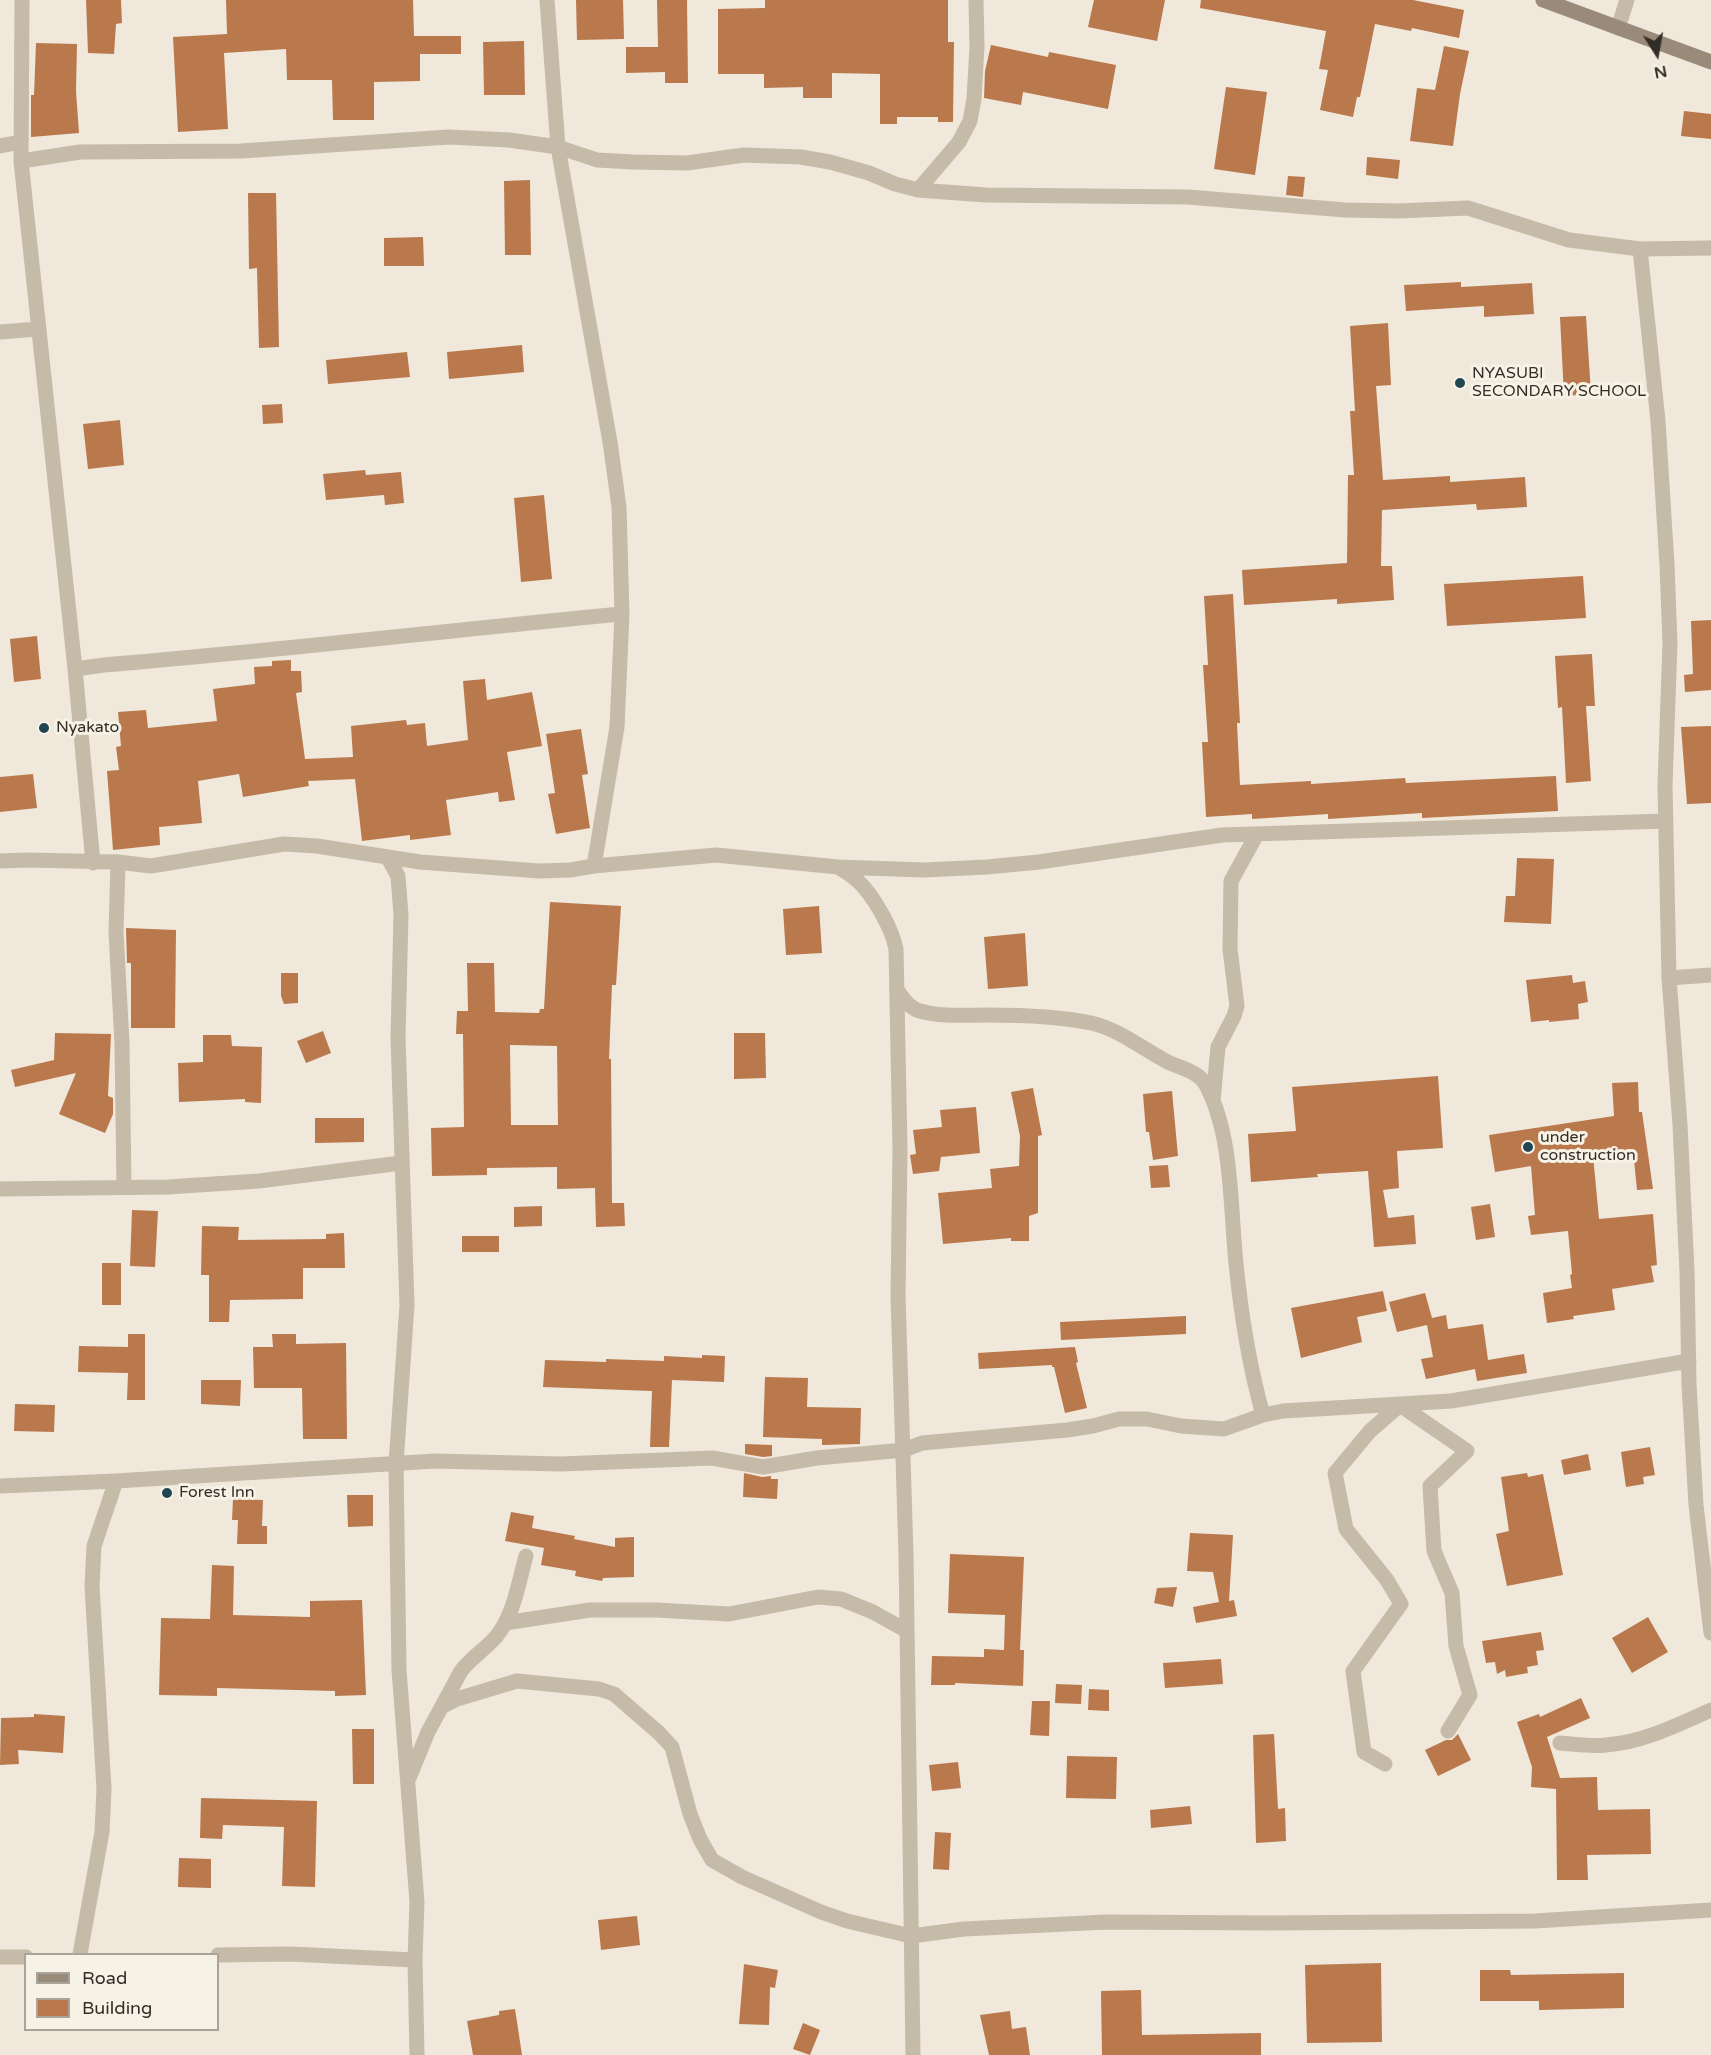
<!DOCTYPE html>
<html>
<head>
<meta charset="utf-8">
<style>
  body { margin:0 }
  #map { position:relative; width:1711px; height:2055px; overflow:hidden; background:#efe8db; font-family:"Varela Round",sans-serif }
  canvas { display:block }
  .legend { position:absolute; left:24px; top:1953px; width:195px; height:78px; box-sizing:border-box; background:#f7f2e6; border:2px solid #a9a39a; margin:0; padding:8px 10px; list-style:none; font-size:18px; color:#332d27 }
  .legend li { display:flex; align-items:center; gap:12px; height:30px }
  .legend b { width:30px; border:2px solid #a9a39a }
  .north { position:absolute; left:1627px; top:24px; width:60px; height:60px; -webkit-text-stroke:4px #f7f2e6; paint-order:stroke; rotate:169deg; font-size:16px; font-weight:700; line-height:24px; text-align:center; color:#332d27 }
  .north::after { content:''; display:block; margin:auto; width:21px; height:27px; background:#332d27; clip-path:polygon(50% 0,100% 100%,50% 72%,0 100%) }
</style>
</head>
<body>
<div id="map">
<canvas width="1711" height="2055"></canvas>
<ul class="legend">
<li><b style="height:8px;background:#998a7a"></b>Road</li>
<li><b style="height:16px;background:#ba784d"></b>Building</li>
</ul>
<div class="north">N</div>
</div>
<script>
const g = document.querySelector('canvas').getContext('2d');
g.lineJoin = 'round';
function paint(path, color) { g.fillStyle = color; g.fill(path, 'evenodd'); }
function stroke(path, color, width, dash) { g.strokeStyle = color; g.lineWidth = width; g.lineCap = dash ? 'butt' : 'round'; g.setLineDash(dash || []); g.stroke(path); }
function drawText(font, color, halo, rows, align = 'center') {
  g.font = font + ' "Varela Round",sans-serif'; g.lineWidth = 6; g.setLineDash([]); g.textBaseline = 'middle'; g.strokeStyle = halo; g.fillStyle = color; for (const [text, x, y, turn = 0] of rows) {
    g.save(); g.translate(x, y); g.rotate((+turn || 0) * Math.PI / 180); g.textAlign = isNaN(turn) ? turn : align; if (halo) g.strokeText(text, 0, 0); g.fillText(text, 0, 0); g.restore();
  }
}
paint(new Path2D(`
  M 86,0 L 121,0 L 122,23 L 116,24 L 114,54 L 88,53 Z
  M 226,0 L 413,0 L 414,36 L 461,36 L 461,54 L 420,54 L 420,81 L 374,82 L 374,120 L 333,120 L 332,80 L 287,80 L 286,49 L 224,53 L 228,129 L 178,132 L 173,37 L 227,34 Z
  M 576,0 L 623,0 L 624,39 L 577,40 Z
  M 657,0 L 687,0 L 688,83 L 665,83 L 665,72 L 626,73 L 626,47 L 658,47 Z
  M 765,0 L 948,0 L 948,42 L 954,42 L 953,122 L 938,122 L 938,117 L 897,117 L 897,124 L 880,124 L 880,74 L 832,73 L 832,98 L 803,98 L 803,87 L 764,88 L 764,74 L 718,74 L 718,9 L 765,8 Z
  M 1094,0 L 1165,0 L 1157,41 L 1088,27 Z
  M 1201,0 L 1413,0 L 1464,10 L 1459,38 L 1412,28 L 1411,31 L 1375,24 L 1360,97 L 1357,97 L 1353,117 L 1320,110 L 1328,70 L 1319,69 L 1326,31 L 1200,8 Z
  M 524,41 L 525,95 L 484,95 L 483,42 Z
  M 36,43 L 77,44 L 76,91 L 79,133 L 31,137 L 31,95 L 34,95 Z
  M 991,45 L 1048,57 L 1049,52 L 1116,65 L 1108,109 L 1023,92 L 1021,105 L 984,98 L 985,71 Z
  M 1444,46 L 1469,51 L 1460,94 L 1453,146 L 1410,141 L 1417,88 L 1435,90 Z
  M 1226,87 L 1267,92 L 1255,175 L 1214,169 Z
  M 1684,111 L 1711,114 L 1711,139 L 1681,136 Z
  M 1367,157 L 1400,160 L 1398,179 L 1366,175 Z
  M 1288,176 L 1305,177 L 1303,197 L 1286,195 Z
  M 530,180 L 531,255 L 505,255 L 504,181 Z
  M 248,193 L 276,193 L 279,347 L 259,348 L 257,268 L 249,269 Z
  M 423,237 L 424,266 L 384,266 L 384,238 Z
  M 1461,282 L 1461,287 L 1532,283 L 1534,314 L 1484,317 L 1484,306 L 1406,311 L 1404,285 Z
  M 1586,316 L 1591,394 L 1564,396 L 1560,317 Z
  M 1388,323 L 1391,385 L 1376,386 L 1383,480 L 1450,476 L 1450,482 L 1525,477 L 1527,507 L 1477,510 L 1476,504 L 1382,510 L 1381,566 L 1392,566 L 1394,600 L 1337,604 L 1337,599 L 1244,605 L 1242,570 L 1347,563 L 1348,475 L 1354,475 L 1350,411 L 1355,411 L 1350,326 Z
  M 522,345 L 524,372 L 449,379 L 447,352 Z
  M 407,352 L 410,377 L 328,384 L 326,360 Z
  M 282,404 L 283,423 L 263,424 L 262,405 Z
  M 120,420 L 124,465 L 88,469 L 83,424 Z
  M 365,470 L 366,475 L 401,472 L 404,503 L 385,505 L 384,495 L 326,500 L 323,474 Z
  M 544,495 L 552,579 L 521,582 L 514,498 Z
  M 1583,576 L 1586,618 L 1447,626 L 1444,584 Z
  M 1233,594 L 1240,723 L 1237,723 L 1240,785 L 1311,781 L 1311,784 L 1405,778 L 1406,783 L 1556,776 L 1558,811 L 1422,818 L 1422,813 L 1328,819 L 1328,814 L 1252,819 L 1252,814 L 1206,817 L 1202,742 L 1208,742 L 1203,665 L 1208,665 L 1204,596 Z
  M 1711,620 L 1711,690 L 1685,692 L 1684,675 L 1693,674 L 1691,621 Z
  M 37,636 L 41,679 L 14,682 L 10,639 Z
  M 1592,654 L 1595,706 L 1586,706 L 1591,781 L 1566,783 L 1562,707 L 1558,708 L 1555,656 Z
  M 291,660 L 291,671 L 301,671 L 302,692 L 296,693 L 305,759 L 353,757 L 351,726 L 406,720 L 407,725 L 425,723 L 427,746 L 468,740 L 463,681 L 485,679 L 487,700 L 532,692 L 542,746 L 507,752 L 515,800 L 499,802 L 498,792 L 446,800 L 451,835 L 410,840 L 410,835 L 362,841 L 355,779 L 308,781 L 309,786 L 243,797 L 239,774 L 198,781 L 202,823 L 159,827 L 160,845 L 113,850 L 107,771 L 119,770 L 116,747 L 121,746 L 118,712 L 146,710 L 148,728 L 217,721 L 213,689 L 255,684 L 254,667 L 272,666 L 272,661 Z
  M 1711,726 L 1711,803 L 1687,804 L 1681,727 Z
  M 581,729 L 588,774 L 582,775 L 590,828 L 556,834 L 548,794 L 555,793 L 546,734 Z
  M 33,774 L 37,808 L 0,812 L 0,777 Z
  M 1517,858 L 1554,859 L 1551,924 L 1504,922 L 1506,896 L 1515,896 Z
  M 550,902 L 621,906 L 616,985 L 612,985 L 609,1059 L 611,1059 L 612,1203 L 624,1203 L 625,1226 L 596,1227 L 595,1188 L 557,1189 L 557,1167 L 487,1168 L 487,1175 L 432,1176 L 431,1128 L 464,1127 L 463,1034 L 456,1034 L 457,1011 L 468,1011 L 467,963 L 494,963 L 495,1012 L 539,1013 L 540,1009 L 544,1009 ZM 510,1045 L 557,1046 L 558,1125 L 511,1125 Z
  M 819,906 L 822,953 L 786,955 L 783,909 Z
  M 126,928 L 176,930 L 175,1028 L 131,1028 L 131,963 L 127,963 Z
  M 1025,933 L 1028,986 L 988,989 L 984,937 Z
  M 281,973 L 298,973 L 298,1003 L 284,1004 L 281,996 Z
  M 1572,975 L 1573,983 L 1585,981 L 1588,1002 L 1578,1004 L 1579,1019 L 1549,1022 L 1549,1020 L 1531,1022 L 1526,980 Z
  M 323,1031 L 331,1053 L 306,1063 L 297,1041 Z
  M 55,1033 L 111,1034 L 108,1096 L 113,1098 L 113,1114 L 105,1133 L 59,1114 L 76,1073 L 15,1087 L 11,1070 L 54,1060 Z
  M 734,1033 L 765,1033 L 766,1078 L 734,1079 Z
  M 203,1035 L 231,1035 L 232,1046 L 262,1047 L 261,1103 L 245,1102 L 245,1099 L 179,1102 L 178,1063 L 203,1062 Z
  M 1438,1076 L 1443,1148 L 1397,1151 L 1399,1188 L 1383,1190 L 1388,1218 L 1414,1215 L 1416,1244 L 1374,1247 L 1368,1171 L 1317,1174 L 1318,1177 L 1251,1182 L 1248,1134 L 1296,1131 L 1292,1087 Z
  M 1638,1082 L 1639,1112 L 1642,1112 L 1653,1189 L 1637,1190 L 1633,1150 L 1593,1155 L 1599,1219 L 1653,1214 L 1657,1265 L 1651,1266 L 1654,1282 L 1612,1289 L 1615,1310 L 1573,1316 L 1574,1319 L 1547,1323 L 1543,1293 L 1572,1288 L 1570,1275 L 1572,1274 L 1568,1231 L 1531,1235 L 1528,1216 L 1535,1215 L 1531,1166 L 1495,1172 L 1489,1135 L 1614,1116 L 1612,1083 Z
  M 1033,1088 L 1042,1135 L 1038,1136 L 1038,1213 L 1029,1216 L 1029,1241 L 1011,1241 L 1011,1238 L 943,1244 L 938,1193 L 992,1188 L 990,1169 L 1019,1166 L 1020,1136 L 1011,1092 Z
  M 1172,1091 L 1178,1156 L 1153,1160 L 1149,1132 L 1146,1132 L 1143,1094 Z
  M 976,1107 L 980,1153 L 941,1157 L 939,1171 L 913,1174 L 910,1155 L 916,1154 L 913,1130 L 942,1127 L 940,1110 Z
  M 315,1118 L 364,1118 L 364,1142 L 315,1143 Z
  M 1168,1165 L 1170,1187 L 1151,1188 L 1149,1166 Z
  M 1490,1204 L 1495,1237 L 1476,1240 L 1471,1207 Z
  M 542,1206 L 542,1226 L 514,1227 L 514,1207 Z
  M 132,1210 L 158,1211 L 155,1267 L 130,1266 Z
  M 202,1226 L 239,1227 L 238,1240 L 326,1239 L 326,1234 L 344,1233 L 345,1268 L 303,1268 L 303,1299 L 230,1300 L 229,1322 L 209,1322 L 209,1275 L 201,1275 Z
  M 462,1236 L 499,1236 L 499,1252 L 462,1252 Z
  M 102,1263 L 121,1263 L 121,1305 L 102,1305 Z
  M 1383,1291 L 1387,1311 L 1357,1317 L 1362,1342 L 1301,1358 L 1291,1308 Z
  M 1425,1293 L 1432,1318 L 1446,1315 L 1448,1329 L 1483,1324 L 1488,1360 L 1524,1354 L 1527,1373 L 1477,1381 L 1475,1369 L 1426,1379 L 1421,1359 L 1433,1357 L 1427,1325 L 1397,1332 L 1389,1302 Z
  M 1186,1316 L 1186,1334 L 1061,1340 L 1060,1322 Z
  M 128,1334 L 145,1334 L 145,1400 L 127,1400 L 128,1373 L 78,1372 L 79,1346 L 128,1347 Z
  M 272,1334 L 296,1334 L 296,1344 L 346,1343 L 347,1439 L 303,1439 L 302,1388 L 254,1388 L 253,1347 L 273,1347 Z
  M 1075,1347 L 1078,1362 L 1076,1363 L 1087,1408 L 1065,1413 L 1054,1367 L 1052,1367 L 1052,1365 L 979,1369 L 978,1353 Z
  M 702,1355 L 725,1356 L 724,1382 L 672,1380 L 669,1447 L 650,1447 L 652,1391 L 543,1387 L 545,1360 L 606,1362 L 606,1359 L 664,1361 L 664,1356 L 702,1358 Z
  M 765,1377 L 808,1378 L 807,1407 L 861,1408 L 860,1444 L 822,1445 L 822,1439 L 763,1437 Z
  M 201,1380 L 241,1380 L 240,1406 L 201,1404 Z
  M 15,1404 L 55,1405 L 54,1432 L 14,1431 Z
  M 745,1444 L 772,1445 L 772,1456 L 763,1457 L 745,1454 Z
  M 1650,1447 L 1655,1475 L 1643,1477 L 1644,1484 L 1626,1487 L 1621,1452 Z
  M 1588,1454 L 1591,1470 L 1564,1475 L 1561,1460 Z
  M 744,1473 L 762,1477 L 771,1476 L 771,1479 L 778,1479 L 777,1499 L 743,1497 Z
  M 1527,1473 L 1528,1477 L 1543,1474 L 1563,1575 L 1507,1586 L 1496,1534 L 1509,1531 L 1501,1477 Z
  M 347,1495 L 373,1495 L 373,1526 L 348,1527 Z
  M 233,1499 L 263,1500 L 262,1526 L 267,1526 L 267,1544 L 237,1544 L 238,1520 L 232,1520 Z
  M 511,1512 L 534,1516 L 532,1528 L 575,1536 L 574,1539 L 615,1547 L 615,1538 L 634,1537 L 634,1577 L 603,1578 L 602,1581 L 575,1576 L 576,1571 L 541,1565 L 544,1548 L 505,1541 Z
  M 1190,1533 L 1233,1535 L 1229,1601 L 1234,1600 L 1237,1616 L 1196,1623 L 1193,1607 L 1219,1602 L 1213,1572 L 1187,1571 Z
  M 950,1554 L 1024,1557 L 1020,1650 L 1024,1650 L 1023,1686 L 955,1683 L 955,1685 L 931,1685 L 932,1656 L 984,1657 L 984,1649 L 1004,1650 L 1005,1615 L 948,1613 Z
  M 212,1565 L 234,1566 L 233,1615 L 310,1617 L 310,1601 L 362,1600 L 366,1695 L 335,1696 L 335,1691 L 217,1688 L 217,1696 L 159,1695 L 161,1618 L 210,1619 Z
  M 1177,1587 L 1173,1607 L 1154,1603 L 1157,1588 Z
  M 1648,1617 L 1668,1652 L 1632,1673 L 1612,1638 Z
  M 1541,1632 L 1544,1650 L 1536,1651 L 1538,1665 L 1527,1667 L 1528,1673 L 1506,1677 L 1505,1670 L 1497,1674 L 1495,1662 L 1486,1663 L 1482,1641 Z
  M 1221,1659 L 1223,1684 L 1165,1688 L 1163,1663 Z
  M 1056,1684 L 1082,1685 L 1081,1704 L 1055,1703 Z
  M 1089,1689 L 1109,1690 L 1109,1711 L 1088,1710 Z
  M 1581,1698 L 1590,1718 L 1547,1737 L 1560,1778 L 1597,1777 L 1598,1810 L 1650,1809 L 1651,1854 L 1587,1855 L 1588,1880 L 1557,1880 L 1556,1789 L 1531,1787 L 1532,1767 L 1517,1722 L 1539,1714 L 1540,1717 Z
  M 1032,1701 L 1050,1701 L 1049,1736 L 1030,1735 Z
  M 34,1714 L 65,1716 L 63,1753 L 18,1750 L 19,1764 L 0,1765 L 1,1718 L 34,1717 Z
  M 352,1729 L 374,1729 L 374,1784 L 353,1784 Z
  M 1274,1734 L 1278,1809 L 1285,1808 L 1286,1841 L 1256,1843 L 1253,1735 Z
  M 1458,1734 L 1471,1760 L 1438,1776 L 1425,1750 L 1446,1740 L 1452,1740 Z
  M 1067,1756 L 1117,1757 L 1116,1799 L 1066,1798 Z
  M 958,1762 L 961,1788 L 932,1791 L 929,1765 Z
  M 201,1798 L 317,1801 L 315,1887 L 282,1886 L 284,1827 L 223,1825 L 222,1839 L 200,1838 Z
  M 1190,1806 L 1192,1824 L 1151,1828 L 1150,1810 Z
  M 935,1832 L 951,1833 L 949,1870 L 933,1869 Z
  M 179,1858 L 211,1859 L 211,1888 L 178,1887 Z
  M 637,1916 L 640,1945 L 601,1950 L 598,1920 Z
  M 1381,1963 L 1382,2042 L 1307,2043 L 1305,1965 Z
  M 744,1964 L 778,1970 L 775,1988 L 770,1987 L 769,2025 L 739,2024 Z
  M 1480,1970 L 1510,1970 L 1511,1975 L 1624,1973 L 1624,2008 L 1539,2010 L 1539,2001 L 1480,2001 Z
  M 1141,1990 L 1142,2035 L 1261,2033 L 1261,2055 L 1102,2055 L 1101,1991 Z
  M 515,2009 L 522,2055 L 473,2055 L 467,2021 L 499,2015 L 499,2011 Z
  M 1010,2011 L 1012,2029 L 1026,2027 L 1030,2055 L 989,2055 L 980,2015 Z
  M 803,2023 L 820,2030 L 810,2055 L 793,2049 Z`), '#ba784d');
stroke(new Path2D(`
  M 22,0 L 21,161 L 75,669 L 93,863
  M 547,0 L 558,147 L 610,442 L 619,507 L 622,614 L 617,727 L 594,866
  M 1618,28 L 1627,0
  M 0,146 L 21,142
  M 21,161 L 80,152 L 241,151 L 449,137 L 509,140 L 558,147 L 597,160 L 633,162 L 687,163 L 744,155 L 801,157 L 830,162 L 869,173 L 895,184 L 918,190 L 986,195 L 1188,197 L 1345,210 L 1398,211 L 1468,208 L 1569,240 L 1640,249 L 1711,248
  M 918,190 L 959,142 L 970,121 L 974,99 L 977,47 L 976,0
  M 1640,249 L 1658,421 L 1667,565 L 1670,643 L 1665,785 L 1669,978 L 1680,1125 L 1687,1271 L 1689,1384 L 1696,1505 L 1711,1633
  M 0,332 L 38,329
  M 75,669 L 104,665 C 277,651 449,630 622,614
  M 388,858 L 398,876 L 401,915 L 398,1038 L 407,1305 L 396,1464 L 399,1670 L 417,1902 L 415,1960 L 417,2055
  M 0,861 L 28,860 L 118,862 L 151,866 L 284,844 L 317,846 L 420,862 L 539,871 L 570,870 L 594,866 L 716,855 L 838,867 L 924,870 L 987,867 L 1039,862 L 1222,835 L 1666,821
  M 118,862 L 116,932 L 122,1043 L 124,1187
  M 838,867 C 845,871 852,876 858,881 C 873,895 892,928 896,949 L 900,1149 L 898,1296 L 906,1554 L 913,2055
  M 1669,978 L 1711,975
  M 897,990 C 903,998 909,1008 920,1011 C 940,1017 966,1015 988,1015 C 1023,1015 1057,1016 1091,1023 C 1118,1029 1140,1047 1164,1060 C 1178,1068 1198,1070 1206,1085 C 1233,1136 1230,1207 1236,1263 C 1241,1315 1249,1365 1263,1415
  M 1213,1101 L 1218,1047 L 1234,1016 L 1237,1006 L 1230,949 L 1231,881 L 1257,834
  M 0,1189 L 168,1187 L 259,1181 L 401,1163
  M 0,1486 L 116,1481 L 435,1461 L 561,1464 L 712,1458 L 763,1467 L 817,1458 L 904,1450 L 922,1443 L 1067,1430 L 1093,1426 L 1119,1419 L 1147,1419 L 1181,1426 L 1224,1429 L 1263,1415 L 1283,1411 L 1451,1401 L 1689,1361
  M 505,1623 L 590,1610 L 656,1610 L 729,1614 L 818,1597 L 841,1599 L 873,1612 L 907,1631
  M 443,1706 L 457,1699 L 517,1681 L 599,1689 L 614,1694 L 659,1733 L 672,1747 L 690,1814 L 700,1839 L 712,1860 L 742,1877 L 821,1912 L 847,1921 L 911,1936 L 964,1929 L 1106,1922 L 1271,1923 L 1535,1921 L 1711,1910
  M 1560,1743 C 1575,1744 1591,1747 1606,1745 C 1644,1742 1677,1725 1711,1710
  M 1385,1764 L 1364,1752 L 1353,1671 L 1401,1604 L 1387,1580 L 1346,1529 L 1335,1473 L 1370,1431 L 1400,1405 L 1467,1451 L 1430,1486 L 1434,1551 L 1452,1593 L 1456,1646 L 1470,1695 L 1448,1731
  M 409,1778 L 428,1732 L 461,1671 C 471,1658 484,1650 495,1638 C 514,1616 518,1584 526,1556
  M 80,1954 L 102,1832 L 104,1789 L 92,1586 L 94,1546 L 116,1481
  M 218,1955 L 290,1954 L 415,1960
  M 0,1957 L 26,1957`), '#c6baa8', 15);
stroke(new Path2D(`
  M 1543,0 L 1711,62`), '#998a7a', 15);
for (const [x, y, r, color] of [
  [1460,383,6,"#214651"],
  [44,728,6,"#214651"],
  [1528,1147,6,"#214651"],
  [167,1493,6,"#214651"]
]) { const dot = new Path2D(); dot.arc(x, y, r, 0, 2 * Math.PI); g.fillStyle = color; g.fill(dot); stroke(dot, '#f7f2e6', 2); }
drawText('16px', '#332d27', '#f7f2e6', [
  ["NYASUBI",1472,374],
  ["SECONDARY SCHOOL",1472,392],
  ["Nyakato",56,728],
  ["under",1540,1138],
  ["construction",1540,1156],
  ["Forest Inn",179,1493]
], 'left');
</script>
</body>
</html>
